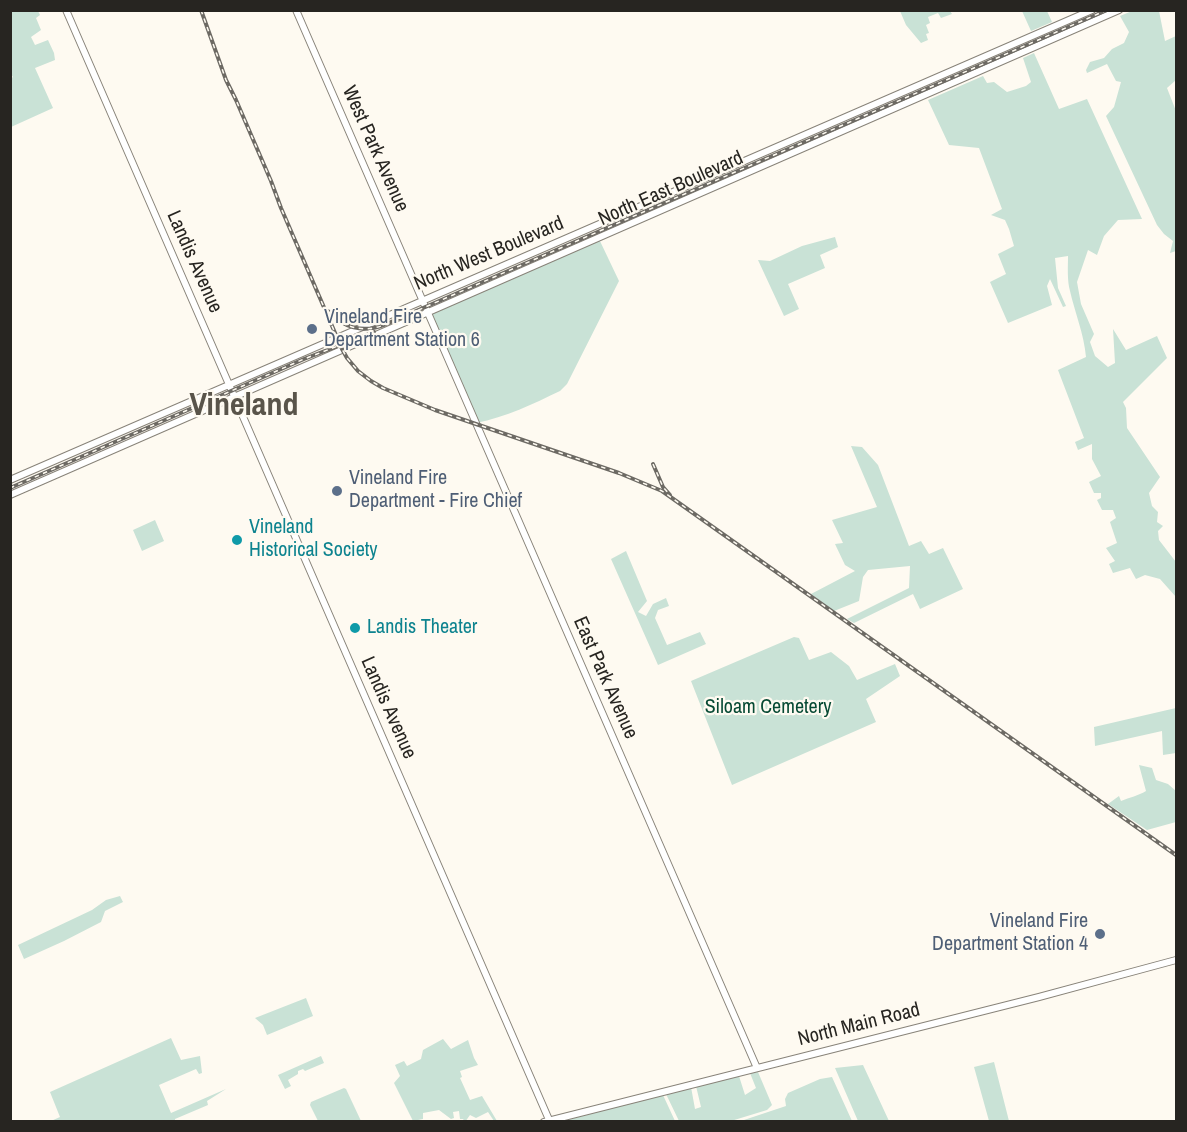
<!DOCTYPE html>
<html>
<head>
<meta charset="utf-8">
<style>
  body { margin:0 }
  #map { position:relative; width:1187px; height:1132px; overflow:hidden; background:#fefaf1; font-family:"Archivo Narrow",sans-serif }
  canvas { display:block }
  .frame { position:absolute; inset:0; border:12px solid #272521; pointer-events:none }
</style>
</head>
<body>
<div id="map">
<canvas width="1187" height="1132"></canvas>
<div class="frame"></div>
</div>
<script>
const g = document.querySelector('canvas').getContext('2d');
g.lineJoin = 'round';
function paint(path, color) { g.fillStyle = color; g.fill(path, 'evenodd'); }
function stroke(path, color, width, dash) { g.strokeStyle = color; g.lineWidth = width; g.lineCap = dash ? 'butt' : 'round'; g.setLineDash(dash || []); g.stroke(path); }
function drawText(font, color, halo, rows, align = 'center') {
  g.font = font + ' "Archivo Narrow",sans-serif'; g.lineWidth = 4.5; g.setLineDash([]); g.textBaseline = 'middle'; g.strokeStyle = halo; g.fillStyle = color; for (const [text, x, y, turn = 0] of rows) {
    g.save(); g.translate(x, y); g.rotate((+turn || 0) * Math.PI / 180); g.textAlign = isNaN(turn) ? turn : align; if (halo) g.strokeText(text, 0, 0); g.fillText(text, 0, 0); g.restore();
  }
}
paint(new Path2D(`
  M 11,10 L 38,11 L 40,15 L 36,18 L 41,30 L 31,37 L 35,45 L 48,40 L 54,53 L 55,60 L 35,68 L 53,108 L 11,127 L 10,79 L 13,77 L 10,73 Z
  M 900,11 L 950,11 L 952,14 L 941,18 L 938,13 L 928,17 L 930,23 L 926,25 L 929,33 L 926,34 L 928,40 L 921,43 L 906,25 Z
  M 1022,11 L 1047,11 L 1052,22 L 1031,31 Z
  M 1132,11 L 1159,11 L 1165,41 L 1176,36 L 1176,80 L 1167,88 L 1176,111 L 1176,251 L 1170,253 L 1173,241 L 1164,234 L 1157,225 L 1106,116 L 1114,107 L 1121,82 L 1116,81 L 1107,64 L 1087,73 L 1086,70 L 1090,62 L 1104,58 L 1112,49 L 1124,43 L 1129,32 L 1120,16 Z
  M 1034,53 L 1059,109 L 1087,99 L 1142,219 L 1118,220 L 1104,236 L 1097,255 L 1088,250 L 1077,282 L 1081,304 L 1094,334 L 1090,342 L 1095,356 L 1108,367 L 1115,363 L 1113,329 L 1126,350 L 1157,336 L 1167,358 L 1123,402 L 1126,408 L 1127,428 L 1160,477 L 1149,493 L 1152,506 L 1158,512 L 1157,522 L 1163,526 L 1158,531 L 1159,540 L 1176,562 L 1176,597 L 1160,579 L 1145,575 L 1136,579 L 1130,568 L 1113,573 L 1109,564 L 1115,561 L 1106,548 L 1117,543 L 1110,522 L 1116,518 L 1113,510 L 1102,510 L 1097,500 L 1101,498 L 1101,493 L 1094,493 L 1089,482 L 1101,476 L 1092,459 L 1092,444 L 1078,450 L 1075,442 L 1084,438 L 1058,370 L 1086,357 C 1084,334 1075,313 1070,291 C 1067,280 1068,267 1068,256 L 1055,258 L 1058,288 L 1066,306 L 1063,307 L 1050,279 L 1047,286 L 1052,305 L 1008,323 L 990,282 L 1006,274 L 998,254 L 1014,246 L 1009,229 L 1005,220 L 991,215 L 1002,209 L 979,148 L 949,145 L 928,100 L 983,76 L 987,83 L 994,82 L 1007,92 L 1026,86 L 1031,82 L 1023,58 Z
  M 835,237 L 838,247 L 820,255 L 825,268 L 788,284 L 799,309 L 784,316 L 758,260 L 770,261 L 802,246 Z
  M 599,239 L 619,281 L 567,384 L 560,391 C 533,404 506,417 476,423 L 428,313 Z
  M 851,446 L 862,447 L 878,465 L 909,546 L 921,541 L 929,554 L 943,548 L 963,589 L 920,609 L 913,594 L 854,623 L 847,619 L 909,588 L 910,566 L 868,570 L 863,577 L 859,601 L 834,611 L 811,594 L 855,571 L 845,565 L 835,544 L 843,543 L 832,520 L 877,507 Z
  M 155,520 L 164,541 L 142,551 L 133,530 Z
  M 626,551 L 647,601 L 638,612 L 646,616 L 653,604 L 666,598 L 669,606 L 658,610 L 655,618 L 667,645 L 700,632 L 706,644 L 658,665 L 611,559 Z
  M 794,637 L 799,638 L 809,660 L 831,652 L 849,666 L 857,680 L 895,664 L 900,676 L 866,699 L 876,722 L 732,785 L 691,681 Z
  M 1176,708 L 1176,753 L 1163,755 L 1162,731 L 1095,746 L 1094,727 Z
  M 1139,765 L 1152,768 L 1156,780 L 1168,784 L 1176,791 L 1176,822 L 1147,830 L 1108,804 L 1119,796 L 1121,801 C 1130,797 1138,796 1146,791 Z
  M 120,896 L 123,902 L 105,911 L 101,922 L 64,941 L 24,959 L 18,945 L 92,910 L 106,900 Z
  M 306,998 L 313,1016 L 267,1035 L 263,1025 L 255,1018 Z
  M 171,1038 L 181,1060 L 200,1056 L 202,1073 L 199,1074 L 196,1069 L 159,1085 L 171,1113 L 226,1089 L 207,1101 L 208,1105 L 175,1119 L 175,1121 L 51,1121 L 60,1117 L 50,1092 Z
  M 443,1039 L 451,1049 L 468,1040 L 474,1058 L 478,1065 L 460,1071 L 462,1077 L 460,1078 L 470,1100 L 482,1096 L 497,1121 L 494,1121 L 488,1112 L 476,1118 L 470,1115 L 465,1122 L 463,1119 L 460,1119 L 459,1111 L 453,1112 L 454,1118 L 451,1119 L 439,1110 L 423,1113 L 423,1119 L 413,1121 L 394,1083 L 400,1076 L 395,1065 L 404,1061 L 407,1066 L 421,1059 L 423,1050 Z
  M 321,1056 L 324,1063 L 305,1071 L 303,1069 L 298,1071 L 298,1074 L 288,1080 L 291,1086 L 285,1089 L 278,1075 Z
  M 994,1062 L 1009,1121 L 989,1121 L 974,1067 Z
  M 863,1065 L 889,1121 L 858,1121 L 835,1068 Z
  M 758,1072 L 772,1105 L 767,1110 L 731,1121 L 679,1121 L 666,1094 L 691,1087 L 695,1109 L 701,1107 L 696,1086 L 739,1076 L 745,1095 L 756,1088 L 750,1073 Z
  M 832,1077 L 852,1121 L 741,1121 L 786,1106 L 785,1099 L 788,1093 L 820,1079 Z
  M 344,1088 L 346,1089 L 361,1121 L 318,1121 L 310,1105 L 311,1102 Z
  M 663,1095 L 675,1121 L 561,1122 L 572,1118 Z`), '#c9e2d6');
const major = new Path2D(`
  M 66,10 L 550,1122
  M 296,10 L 757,1068
  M 10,480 L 1092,10
  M 10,495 L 1119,10
  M 544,1122 L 1039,997 L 1176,960`);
stroke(major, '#888379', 8);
stroke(major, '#fff', 6);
const rail = new Path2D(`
  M 201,10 L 226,80 L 236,100 L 271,181 L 281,208 L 342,349 L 347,358 L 358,371 L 371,381 L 383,388 L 435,410 L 619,473 L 662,491 L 1176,855
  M 328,311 C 343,328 363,333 384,325 L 1107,10
  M 653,464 L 663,487 L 670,495
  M 10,488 L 304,359 L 374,332`);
stroke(rail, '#6d6a64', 4);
stroke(rail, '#fefaf1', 1.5, [4.5]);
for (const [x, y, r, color] of [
  [312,329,6,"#5c6f8a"],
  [337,491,6,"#5c6f8a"],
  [237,540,6,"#0f9aa8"],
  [355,628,6,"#0f9aa8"],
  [1100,934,6,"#5c6f8a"]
]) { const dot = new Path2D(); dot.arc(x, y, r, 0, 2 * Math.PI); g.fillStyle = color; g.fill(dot); stroke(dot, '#fefaf1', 2); }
drawText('20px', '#272521', '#fefaf1', [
  ["West Park Avenue",375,149,66],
  ["North East Boulevard",671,189,-24],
  ["North West Boulevard",489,254,-23],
  ["Landis Avenue",194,262,66],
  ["East Park Avenue",605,678,66],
  ["Landis Avenue",388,708,66],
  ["North Main Road",859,1025,-14]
]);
drawText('20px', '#4e5e75', '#fefaf1', [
  ["Vineland Fire",324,318],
  ["Department Station 6",324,341],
  ["Vineland Fire",349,479],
  ["Department - Fire Chief",349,502],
  ["Vineland Fire",1088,922,"right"],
  ["Department Station 4",1088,945,"right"]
], 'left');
drawText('20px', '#0d838f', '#fefaf1', [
  ["Vineland",249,528],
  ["Historical Society",249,551],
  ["Landis Theater",367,628]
], 'left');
drawText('20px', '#074a34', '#fefaf1', [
  ["Siloam Cemetery",768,708]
]);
drawText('bold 32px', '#59544a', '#fefaf1', [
  ["Vineland",244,406]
]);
</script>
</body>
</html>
